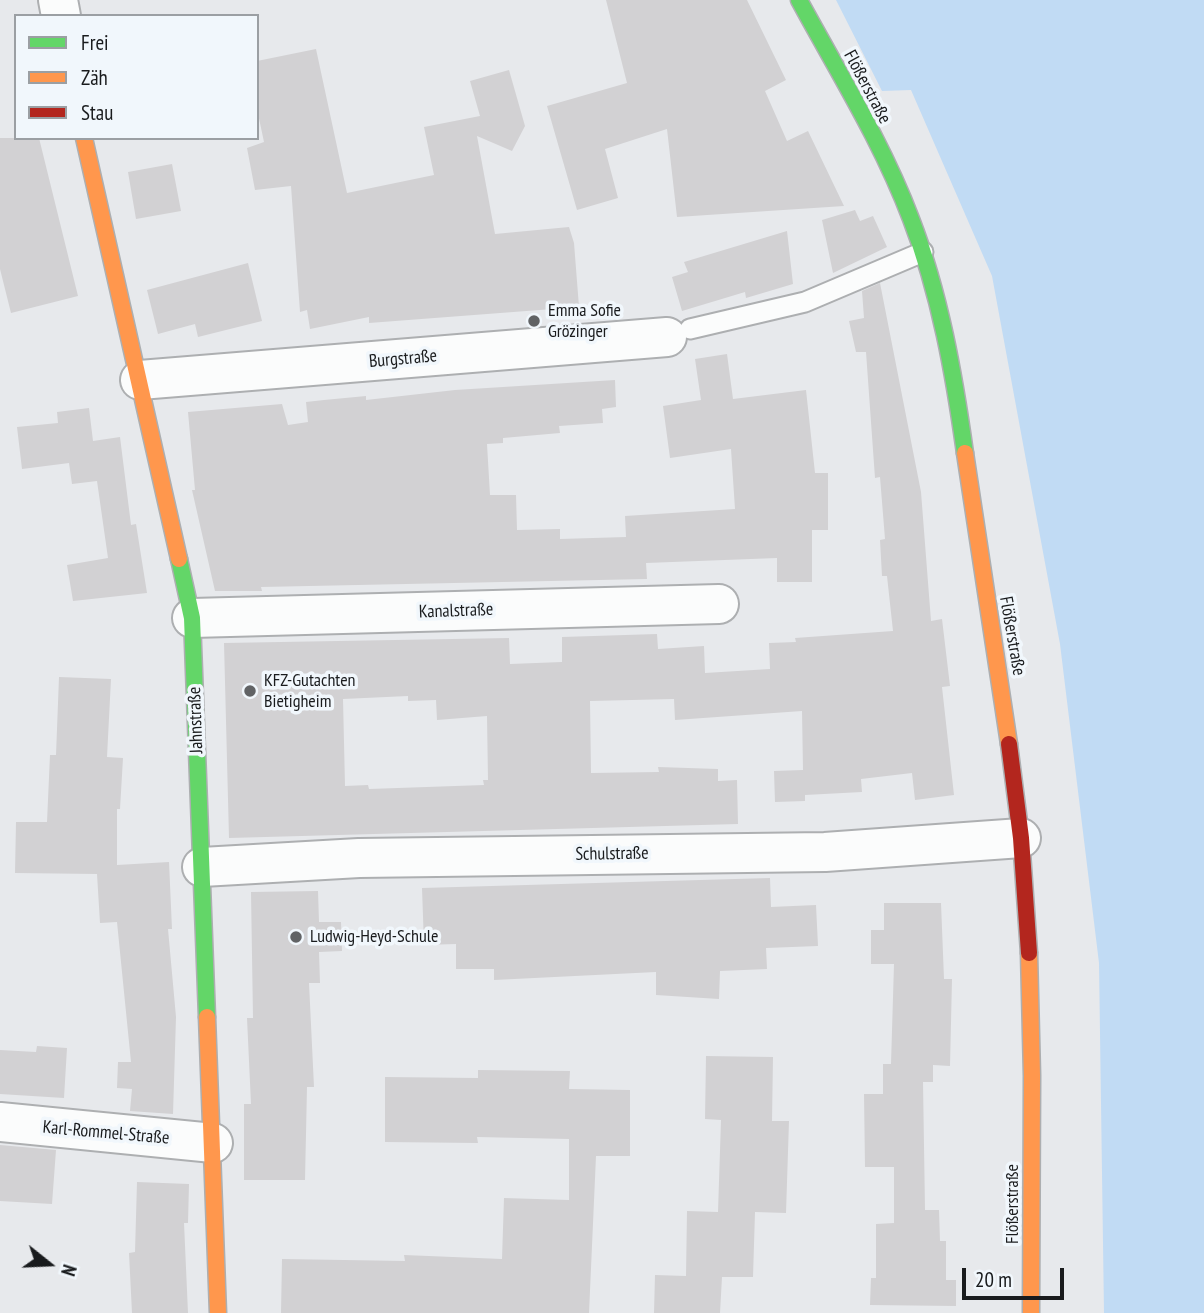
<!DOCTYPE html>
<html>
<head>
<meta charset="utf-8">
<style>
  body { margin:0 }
  #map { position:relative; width:1204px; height:1313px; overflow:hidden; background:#e7e9ec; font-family:"PT Sans Narrow",sans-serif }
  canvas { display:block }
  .legend { position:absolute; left:14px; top:14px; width:245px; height:126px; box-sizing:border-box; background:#f1f7fc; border:2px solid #9b9fa3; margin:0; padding:9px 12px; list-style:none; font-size:21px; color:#191b1d }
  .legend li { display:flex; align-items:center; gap:14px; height:35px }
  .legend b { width:35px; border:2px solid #9b9fa3 }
  .north { position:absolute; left:14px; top:1229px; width:70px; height:70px; -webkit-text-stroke:5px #f1f7fc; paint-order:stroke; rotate:108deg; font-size:19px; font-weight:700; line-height:28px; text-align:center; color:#191b1d }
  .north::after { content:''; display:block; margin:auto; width:24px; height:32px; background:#191b1d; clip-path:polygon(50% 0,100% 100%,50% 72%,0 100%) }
  .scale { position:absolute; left:962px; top:1268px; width:102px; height:32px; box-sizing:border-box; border:4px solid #191b1d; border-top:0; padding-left:9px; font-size:21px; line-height:24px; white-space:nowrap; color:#191b1d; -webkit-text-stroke:5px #f1f7fc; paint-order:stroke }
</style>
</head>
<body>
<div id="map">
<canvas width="1204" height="1313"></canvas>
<ul class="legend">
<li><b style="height:9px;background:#63d668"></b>Frei</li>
<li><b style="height:9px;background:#ff974d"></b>Zäh</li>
<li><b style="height:9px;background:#b3261e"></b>Stau</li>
</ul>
<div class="north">N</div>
<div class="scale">20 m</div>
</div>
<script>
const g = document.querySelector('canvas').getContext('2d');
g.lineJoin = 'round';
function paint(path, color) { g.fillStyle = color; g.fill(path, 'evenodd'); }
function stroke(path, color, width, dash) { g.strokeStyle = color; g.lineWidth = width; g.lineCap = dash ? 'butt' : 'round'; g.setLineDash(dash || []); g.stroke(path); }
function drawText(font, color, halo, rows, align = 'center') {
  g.font = font + ' "PT Sans Narrow",sans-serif'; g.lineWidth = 7; g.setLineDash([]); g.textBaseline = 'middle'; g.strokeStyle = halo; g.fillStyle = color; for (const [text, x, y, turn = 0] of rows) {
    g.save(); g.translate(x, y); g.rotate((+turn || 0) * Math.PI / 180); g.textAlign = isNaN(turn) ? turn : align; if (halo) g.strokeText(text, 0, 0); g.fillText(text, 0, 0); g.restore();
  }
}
paint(new Path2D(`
  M 836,0 L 1204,0 L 1204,1313 L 1104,1313 L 1099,963 L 1060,644 L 992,276 L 911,90 L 882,91 Z`), '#c1dbf4');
paint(new Path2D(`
  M 606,0 L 747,0 L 786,80 L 765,91 L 787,141 L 808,131 L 844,206 L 677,217 L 667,129 L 605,149 L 618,198 L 577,210 L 547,106 L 627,83 Z
  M 316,49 L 347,193 L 434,175 L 424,127 L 480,116 L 470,81 L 509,70 L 525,126 L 512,151 L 477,136 L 495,234 L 569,227 L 574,243 L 579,307 L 369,323 L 369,317 L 310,329 L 307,310 L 300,312 L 291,186 L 255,190 L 247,148 L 264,142 L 257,109 L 257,61 Z
  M 0,138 L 39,138 L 78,296 L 11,313 L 0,269 Z
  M 172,164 L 181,211 L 136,219 L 128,172 Z
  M 855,210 L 860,221 L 873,216 L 887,247 L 833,273 L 822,220 Z
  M 787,231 L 793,284 L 746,298 L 745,292 L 682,311 L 672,277 L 688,272 L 684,262 Z
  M 248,263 L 262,321 L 198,337 L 195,324 L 158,334 L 147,290 Z
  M 880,283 L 921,492 L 931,621 L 942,619 L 950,686 L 942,687 L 954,795 L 915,800 L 912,773 L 861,779 L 862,792 L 805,795 L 805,801 L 775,802 L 774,771 L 803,770 L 802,711 L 675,720 L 674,699 L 590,701 L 591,773 L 659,772 L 658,767 L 718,769 L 718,781 L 737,780 L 738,824 L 229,838 L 224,643 L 509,638 L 510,664 L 562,662 L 562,637 L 657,634 L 658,649 L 704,646 L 705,673 L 770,669 L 769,643 L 796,642 L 795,638 L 893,631 L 887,576 L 882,576 L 880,540 L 885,539 L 880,477 L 875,478 L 866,352 L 856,352 L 849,321 L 864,318 L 862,291 ZM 408,696 L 408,701 L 436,700 L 437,720 L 487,716 L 488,780 L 483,780 L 484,785 L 369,789 L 368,785 L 345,786 L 343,699 Z
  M 727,354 L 733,399 L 806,390 L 815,473 L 828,473 L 828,530 L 812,530 L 812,582 L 777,582 L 777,558 L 646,563 L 647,579 L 261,587 L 262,591 L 215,591 L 192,490 L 195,490 L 188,412 L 282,404 L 288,425 L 308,422 L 306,402 L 324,400 L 366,396 L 366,400 L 455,390 L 615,380 L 616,407 L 602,409 L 603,423 L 559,426 L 560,433 L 503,438 L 503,443 L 487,444 L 490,495 L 516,495 L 517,530 L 560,529 L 560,539 L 626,537 L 625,516 L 735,509 L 731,449 L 670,458 L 663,406 L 701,400 L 695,359 Z
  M 89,408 L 93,441 L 120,437 L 131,525 L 136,524 L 147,593 L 73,601 L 67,565 L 108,558 L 97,481 L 72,484 L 69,463 L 22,469 L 17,427 L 58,423 L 57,412 Z
  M 59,677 L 111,679 L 107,757 L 123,758 L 120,809 L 117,809 L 117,865 L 169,862 L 172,929 L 168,929 L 176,1017 L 173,1114 L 130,1111 L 132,1089 L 117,1088 L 118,1062 L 131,1062 L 117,922 L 100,923 L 97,874 L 15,873 L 16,822 L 47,822 L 50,755 L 56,755 Z
  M 770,878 L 771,907 L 816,905 L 818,946 L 766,948 L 767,969 L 720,971 L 719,999 L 656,995 L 656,972 L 494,980 L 494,969 L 456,969 L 456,944 L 424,945 L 422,888 Z
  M 318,891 L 319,922 L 341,922 L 342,951 L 319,952 L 320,983 L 309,983 L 314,1087 L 307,1087 L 305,1180 L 244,1180 L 244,1104 L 251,1104 L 247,1018 L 253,1018 L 251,892 Z
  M 884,903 L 941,903 L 944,979 L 952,979 L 950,1066 L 933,1065 L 933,1082 L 923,1082 L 925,1210 L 939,1210 L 940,1241 L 946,1241 L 946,1280 L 956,1280 L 956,1306 L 870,1305 L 871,1278 L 876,1278 L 876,1224 L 894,1223 L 894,1167 L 865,1167 L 864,1094 L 883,1094 L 883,1064 L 891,1064 L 894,964 L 871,964 L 871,930 L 884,930 Z
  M 37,1046 L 67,1048 L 64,1098 L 0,1094 L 0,1050 L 36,1052 Z
  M 706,1056 L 773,1057 L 772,1121 L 789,1121 L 786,1213 L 755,1212 L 753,1277 L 722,1277 L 720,1313 L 654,1313 L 655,1275 L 686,1276 L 687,1211 L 718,1212 L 721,1120 L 705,1119 Z
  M 478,1070 L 570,1071 L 569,1089 L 630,1090 L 630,1156 L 596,1156 L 589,1313 L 281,1313 L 282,1259 L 405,1261 L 404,1255 L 502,1259 L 504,1198 L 569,1200 L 569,1139 L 477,1137 L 478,1143 L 385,1142 L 385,1077 L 478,1078 Z
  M 0,1145 L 56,1150 L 52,1204 L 0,1201 Z
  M 137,1182 L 189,1184 L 188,1223 L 184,1223 L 188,1313 L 132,1313 L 129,1253 L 135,1252 Z`), '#d2d1d3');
const lane = new Path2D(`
  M 690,329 L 805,302 L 923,252`);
const street = new Path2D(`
  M 58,0 L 61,16
  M 140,380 L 667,337
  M 192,618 L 719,604
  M 202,867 L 359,858 L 825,852 L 1021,838
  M 0,1122 L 213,1143`);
const fast = new Path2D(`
  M 799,0 C 838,72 882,142 911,219 C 940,294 954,374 965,453
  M 179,559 L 192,618 L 207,1017`);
const slow = new Path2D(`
  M 84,138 L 179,559
  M 965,453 L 1009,744
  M 1029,953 L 1032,1076 L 1031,1313
  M 207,1017 L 218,1313`);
const jam = new Path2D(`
  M 1009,744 L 1021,838 L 1029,953`);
stroke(lane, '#adafb1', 23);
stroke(street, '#adafb1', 42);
stroke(fast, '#adafb1', 19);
stroke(slow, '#adafb1', 19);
stroke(jam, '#adafb1', 19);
stroke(lane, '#fbfcfc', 19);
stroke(street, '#fbfcfc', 38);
stroke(fast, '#63d668', 16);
stroke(slow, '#ff974d', 16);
stroke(jam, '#b3261e', 16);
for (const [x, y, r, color] of [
  [534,321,7,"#616365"],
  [250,691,7,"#616365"],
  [296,937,7,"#616365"]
]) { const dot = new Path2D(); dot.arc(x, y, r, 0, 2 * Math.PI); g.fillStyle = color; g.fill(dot); stroke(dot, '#f1f7fc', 2.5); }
drawText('18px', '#191b1d', '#f1f7fc', [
  ["Flößerstraße",867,87,62],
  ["Burgstraße",403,359,-5],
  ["Kanalstraße",456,611,-2],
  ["Flößerstraße",1012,636,80],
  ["Jahnstraße",196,720,-92],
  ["Schulstraße",612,854,-1],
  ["Karl-Rommel-Straße",106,1133,5],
  ["Flößerstraße",1013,1204,-90]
]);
drawText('18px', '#191b1d', '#f1f7fc', [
  ["Emma Sofie",548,311],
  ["Grözinger",548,332],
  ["KFZ-Gutachten",264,681],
  ["Bietigheim",264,702],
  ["Ludwig-Heyd-Schule",310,937]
], 'left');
</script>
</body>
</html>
